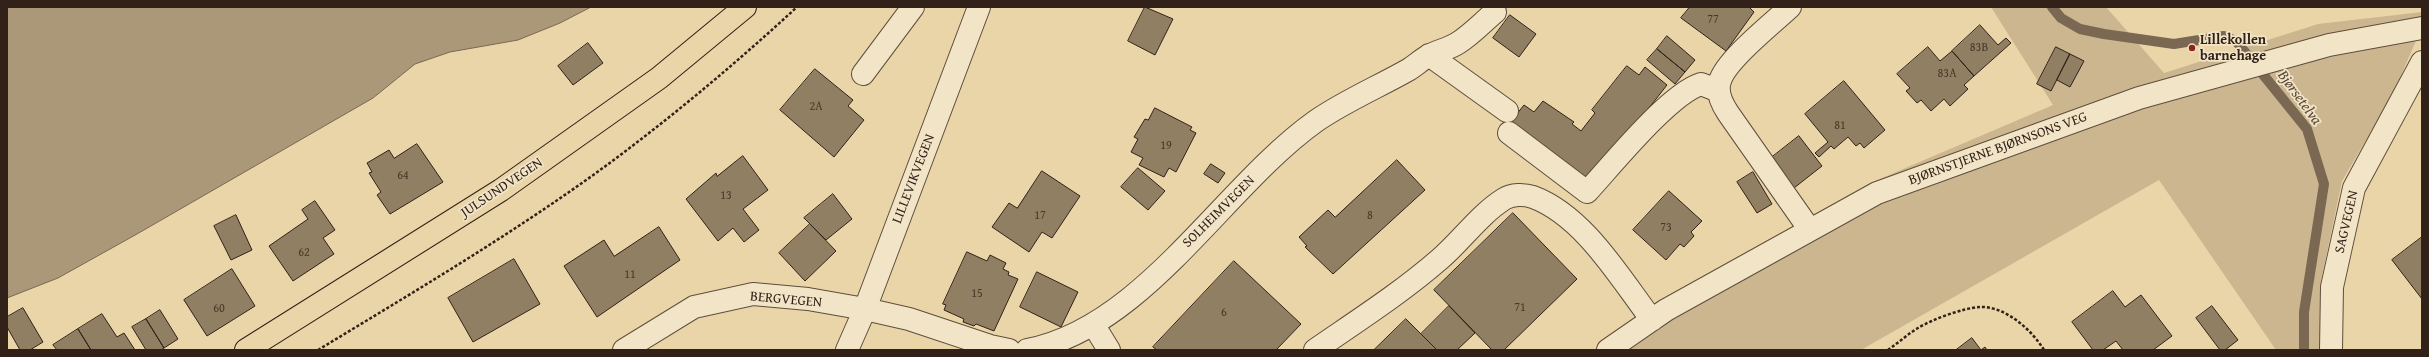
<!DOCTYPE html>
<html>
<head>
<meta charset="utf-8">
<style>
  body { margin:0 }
  #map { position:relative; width:2429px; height:357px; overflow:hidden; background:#ead5a9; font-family:"Gentium Book Plus",serif }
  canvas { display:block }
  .frame { position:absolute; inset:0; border:8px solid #312118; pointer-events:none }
</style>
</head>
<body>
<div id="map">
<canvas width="2429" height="357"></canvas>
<div class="frame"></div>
</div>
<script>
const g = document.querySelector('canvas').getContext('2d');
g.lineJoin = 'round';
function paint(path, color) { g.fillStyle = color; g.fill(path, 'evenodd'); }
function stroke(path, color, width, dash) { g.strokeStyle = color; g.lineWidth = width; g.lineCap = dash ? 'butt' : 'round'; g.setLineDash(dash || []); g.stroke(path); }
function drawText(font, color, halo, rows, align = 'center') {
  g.font = font + ' "Gentium Book Plus",serif'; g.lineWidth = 3.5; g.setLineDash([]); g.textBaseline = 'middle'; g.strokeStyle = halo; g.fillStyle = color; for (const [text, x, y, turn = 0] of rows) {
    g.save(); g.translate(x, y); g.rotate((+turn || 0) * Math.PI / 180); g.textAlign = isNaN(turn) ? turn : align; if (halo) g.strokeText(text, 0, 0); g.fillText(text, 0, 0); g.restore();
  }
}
paint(new Path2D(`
  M 1991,7 L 2106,7 L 2164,73 L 2318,24 L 2422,12 L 2422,27 L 2392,96 L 2342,181 L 2321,281 L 2323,350 L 2276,350 L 2159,180 L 1861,350 L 1594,350 L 1666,298 L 1868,184 L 2053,105 Z`), '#cbb690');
const water = new Path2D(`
  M 7,7 L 591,7 L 560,23 L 518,40 L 450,52 L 415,64 L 373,98 L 137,234 L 58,278 L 7,298 Z`);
paint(water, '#ab9878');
stroke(water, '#7a6852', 1);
stroke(new Path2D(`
  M 2052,7 L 2061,18 L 2080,29 L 2104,34 L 2174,44 L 2224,36 L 2236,41 L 2307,129 L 2324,184 L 2304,312 L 2304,350`), '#7a6852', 10);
const building = new Path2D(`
  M 1145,7 L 1173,19 L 1155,55 L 1128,41 Z
  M 1690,7 L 1749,7 L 1754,12 L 1726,51 L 1681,18 Z
  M 1510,15 L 1536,34 L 1519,57 L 1493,38 Z
  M 1980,25 L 1998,45 L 2006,38 L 2011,43 L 1974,76 L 1952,51 Z
  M 1667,36 L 1695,60 L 1685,72 L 1657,49 Z
  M 588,43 L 603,63 L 573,85 L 558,66 Z
  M 1928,47 L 1940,61 L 1952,51 L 1974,76 L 1964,85 L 1968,89 L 1950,106 L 1944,99 L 1931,111 L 1921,100 L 1917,103 L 1906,91 L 1910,88 L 1897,74 Z
  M 2056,47 L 2070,54 L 2051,91 L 2037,84 Z
  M 1657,49 L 1685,72 L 1675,84 L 1647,60 Z
  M 2070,54 L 2084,61 L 2070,87 L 2057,80 Z
  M 1627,66 L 1639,75 L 1645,67 L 1667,85 L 1587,187 L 1508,125 L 1524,105 L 1534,112 L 1543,101 L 1574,122 L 1572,124 L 1581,131 L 1595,113 L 1592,110 Z
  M 815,69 L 853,100 L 848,106 L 864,120 L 834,157 L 780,110 Z
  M 1844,81 L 1885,130 L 1864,148 L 1860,143 L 1856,146 L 1848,137 L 1834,149 L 1831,146 L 1819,157 L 1815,153 L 1828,142 L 1805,114 Z
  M 1155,108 L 1192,127 L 1190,130 L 1196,133 L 1176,172 L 1169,168 L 1164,177 L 1139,165 L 1143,158 L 1131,152 L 1138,139 L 1134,137 L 1145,119 L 1148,120 Z
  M 1799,136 L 1822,166 L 1794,188 L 1771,158 Z
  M 417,144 L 443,182 L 390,214 L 377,195 L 381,192 L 369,173 L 372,172 L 367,163 L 389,150 L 394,158 Z
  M 743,156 L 768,190 L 743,209 L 759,230 L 744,242 L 733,228 L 718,241 L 686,199 L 716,173 L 717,176 Z
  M 1397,160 L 1425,190 L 1333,274 L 1305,247 L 1307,246 L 1299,237 L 1328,210 L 1335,217 Z
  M 1211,164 L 1225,173 L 1218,183 L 1204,174 Z
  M 1138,168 L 1165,191 L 1148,210 L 1121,187 Z
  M 1042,171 L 1080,196 L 1052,238 L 1042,232 L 1029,252 L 992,227 L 1009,203 L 1017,208 Z
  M 1753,172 L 1772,204 L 1757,213 L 1737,182 Z
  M 1669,191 L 1702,221 L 1691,232 L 1694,236 L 1684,247 L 1680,244 L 1666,260 L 1633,230 Z
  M 833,194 L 852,219 L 826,240 L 804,218 Z
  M 315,201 L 335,230 L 323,238 L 334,254 L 293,281 L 269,246 L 308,219 L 302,210 Z
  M 1513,213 L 1577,279 L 1504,350 L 1492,350 L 1434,290 Z
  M 236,215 L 252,250 L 231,260 L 214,226 Z
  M 810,224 L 836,251 L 805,281 L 779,253 Z
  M 659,227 L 680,260 L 597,317 L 564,266 L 604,240 L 614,256 Z
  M 2422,237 L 2422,299 L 2392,260 Z
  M 967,252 L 987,261 L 990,255 L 1006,263 L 1003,269 L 1009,272 L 1008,275 L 1018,279 L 994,331 L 976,324 L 974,326 L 963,322 L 964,319 L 944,310 L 946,305 L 943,304 Z
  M 514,259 L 540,304 L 473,342 L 448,298 Z
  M 1234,261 L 1301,324 L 1276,350 L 1157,350 L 1153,347 Z
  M 232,269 L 255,306 L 207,336 L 184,300 Z
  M 1037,272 L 1078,292 L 1061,327 L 1020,307 Z
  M 2113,291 L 2125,307 L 2141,295 L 2172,336 L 2153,350 L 2123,350 L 2116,341 L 2103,350 L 2093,350 L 2072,322 Z
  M 1449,306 L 1475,333 L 1457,350 L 1437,350 L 1421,334 Z
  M 2212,306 L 2238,340 L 2225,350 L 2220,350 L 2196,318 Z
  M 23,308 L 43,342 L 30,350 L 20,350 L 7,327 L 7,317 Z
  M 160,310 L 178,339 L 164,348 L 146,319 Z
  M 102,314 L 117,337 L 124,333 L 135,350 L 91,350 L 78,329 Z
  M 146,319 L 164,348 L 161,350 L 146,350 L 132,327 Z
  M 1406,319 L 1437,350 L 1374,350 Z
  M 78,329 L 91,350 L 57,350 L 53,345 Z
  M 1972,338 L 1981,350 L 1985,347 L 1987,350 L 1956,350 Z`);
paint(building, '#917f63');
stroke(building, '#312118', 1);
const minor = new Path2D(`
  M 1790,7 C 1773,23 1726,60 1720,81 C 1716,92 1722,104 1728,113 L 1810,230
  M 1429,55 L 1507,111
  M 863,74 L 913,7
  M 1509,133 L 1587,192 C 1612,165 1669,94 1701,84 L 1719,91
  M 1093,324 L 1109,350
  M 624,350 L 694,307 L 753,294 L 808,299 L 865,309 L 909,319 L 990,346 L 1009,350
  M 847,350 L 865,309 L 979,7
  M 1027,350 C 1144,328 1223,187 1316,121 C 1345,101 1378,87 1408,70 C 1415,66 1421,60 1428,56 C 1437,51 1449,49 1458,43 C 1472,34 1483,22 1495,12
  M 1315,350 C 1357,321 1401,293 1440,259 C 1462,240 1479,215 1504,199 C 1512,194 1524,194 1533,197 C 1584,216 1620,278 1652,320
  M 1608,350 L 1666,310 L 1877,193 L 2139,98 L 2329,45 L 2422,28
  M 2331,350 L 2332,287 L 2354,188 L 2422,62`);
const major = new Path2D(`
  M 246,350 L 501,190 L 659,78 L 745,7`);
stroke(minor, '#5f4e3c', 24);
stroke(major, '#312118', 24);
stroke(new Path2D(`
  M 318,350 C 412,293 507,237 596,173 C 666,122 733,66 797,7
  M 1888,350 C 1898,343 1908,334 1918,328 C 1933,319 1963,308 1980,307 C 2005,306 2032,330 2044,350`), '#312118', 2.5, [3, 2]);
stroke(minor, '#f1e4c7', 22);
stroke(major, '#ead5a9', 22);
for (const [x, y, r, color] of [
  [2192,48,4,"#8f2418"]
]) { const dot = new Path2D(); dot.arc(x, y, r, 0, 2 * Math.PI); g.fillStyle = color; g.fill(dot); stroke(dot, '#f1e4c7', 1.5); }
drawText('12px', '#49382b', null, [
  ["77",1713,20],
  ["83B",1979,48],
  ["83A",1947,74],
  ["2A",816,107],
  ["81",1840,126],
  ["19",1166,146],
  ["64",403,176],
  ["13",726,196],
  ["17",1040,216],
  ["8",1370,216],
  ["73",1666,228],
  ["62",304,253],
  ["11",630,275],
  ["15",977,294],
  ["71",1520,308],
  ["60",219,309],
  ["6",1224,313]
]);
drawText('bold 14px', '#312118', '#f1e4c7', [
  ["Lillekollen",2200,40],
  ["barnehage",2200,56]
], 'left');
drawText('14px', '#312118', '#f1e4c7', [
  ["BJØRNSTJERNE BJØRNSONS VEG",1998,149,-20],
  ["LILLEVIKVEGEN",914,179,-69],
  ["JULSUNDVEGEN",502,188,-34],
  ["SOLHEIMVEGEN",1219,212,-45],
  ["SAGVEGEN",2347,222,-77],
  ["BERGVEGEN",786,300,5]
]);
drawText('italic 15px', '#5c4b3a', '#f1e4c7', [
  ["Bjørsetelva",2299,98,54]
]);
</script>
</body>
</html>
